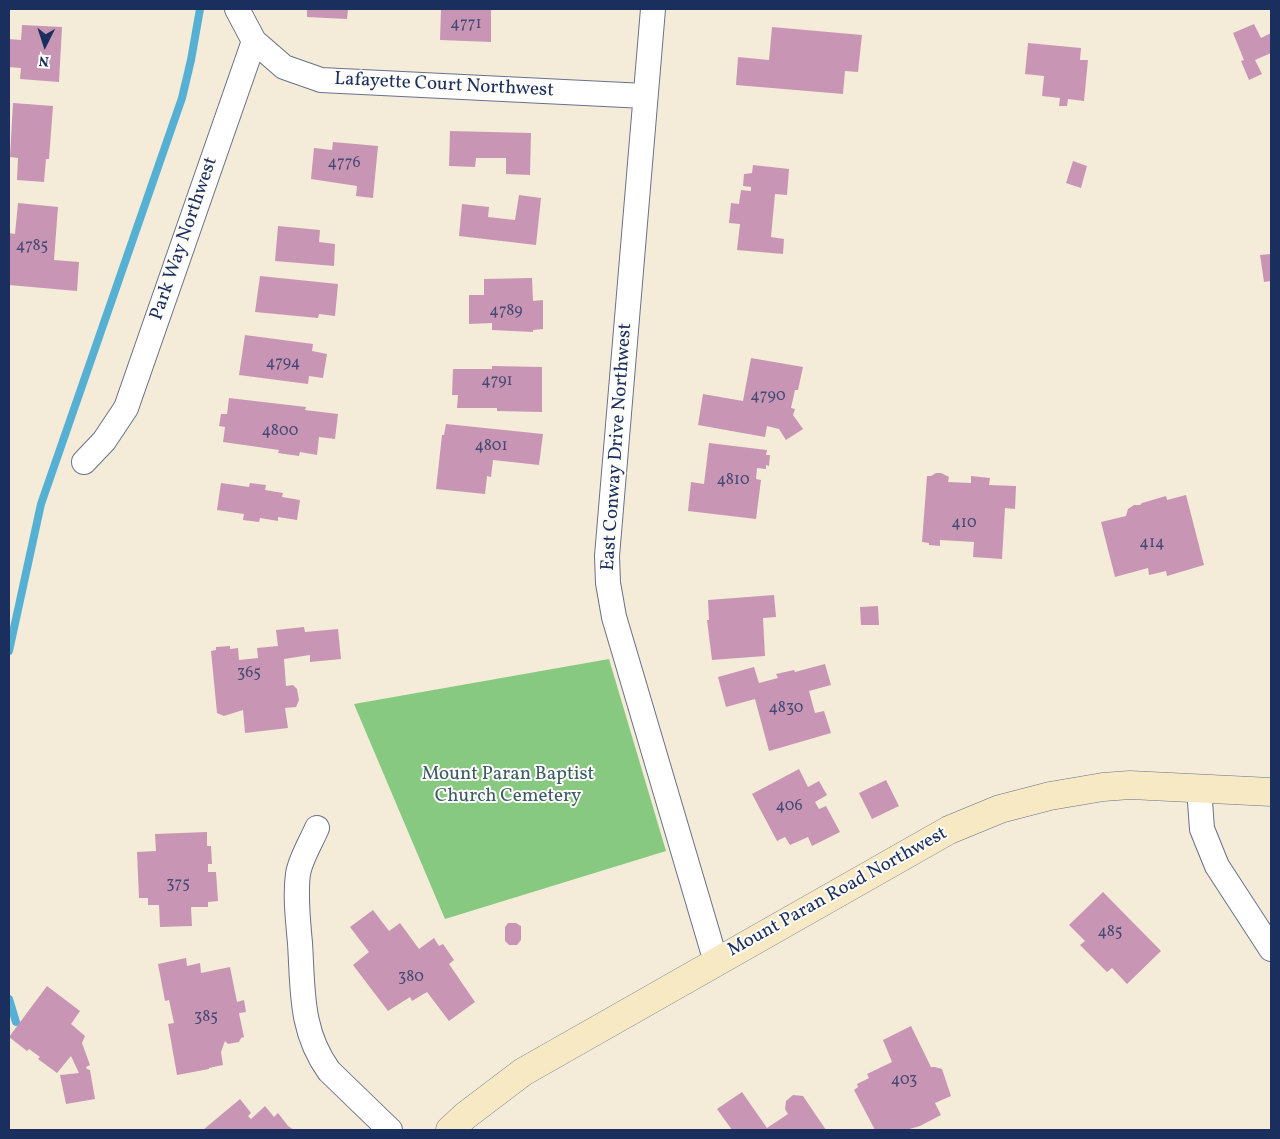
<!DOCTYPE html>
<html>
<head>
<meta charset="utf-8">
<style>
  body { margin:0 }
  #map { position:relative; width:1280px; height:1139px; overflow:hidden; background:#f4ecd8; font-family:Vollkorn,serif }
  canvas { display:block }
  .frame { position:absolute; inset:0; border:10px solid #1b2f5e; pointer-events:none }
  .north { position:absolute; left:20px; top:20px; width:50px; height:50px; -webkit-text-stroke:4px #fdfcf7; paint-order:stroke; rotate:184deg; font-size:14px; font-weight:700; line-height:20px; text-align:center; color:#1b2f5e }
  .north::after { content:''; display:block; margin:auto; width:18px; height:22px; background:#1b2f5e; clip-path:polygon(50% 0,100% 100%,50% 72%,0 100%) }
</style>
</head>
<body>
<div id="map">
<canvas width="1280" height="1139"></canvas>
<div class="frame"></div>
<div class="north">N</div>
</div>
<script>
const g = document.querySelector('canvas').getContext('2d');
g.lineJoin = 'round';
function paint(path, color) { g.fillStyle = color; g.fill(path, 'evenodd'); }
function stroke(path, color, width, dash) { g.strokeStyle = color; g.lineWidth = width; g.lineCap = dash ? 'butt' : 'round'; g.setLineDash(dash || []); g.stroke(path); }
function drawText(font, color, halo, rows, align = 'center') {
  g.font = font + ' Vollkorn,serif'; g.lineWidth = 4; g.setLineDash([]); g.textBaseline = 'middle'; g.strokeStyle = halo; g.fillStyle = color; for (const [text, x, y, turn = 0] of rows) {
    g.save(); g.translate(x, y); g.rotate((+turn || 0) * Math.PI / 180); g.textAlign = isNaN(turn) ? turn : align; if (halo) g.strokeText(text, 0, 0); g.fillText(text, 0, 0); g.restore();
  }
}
paint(new Path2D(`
  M 609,659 L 666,851 L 445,919 L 354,704 Z`), '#87c981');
stroke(new Path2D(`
  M 9,651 L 41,504 L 182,98 L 191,60 L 200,9
  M 9,999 L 16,1022`), '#56b0d4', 8);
paint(new Path2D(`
  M 307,9 L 348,9 L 347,19 L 307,17 Z
  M 455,9 L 491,9 L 491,42 L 440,40 L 441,10 L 455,10 Z
  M 1254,24 L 1261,38 L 1271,33 L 1271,53 L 1255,60 L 1262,74 L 1249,80 L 1241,61 L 1244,60 L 1233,33 Z
  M 22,25 L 62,27 L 59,82 L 20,79 L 21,68 L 9,67 L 9,39 L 21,40 Z
  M 772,27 L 862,35 L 858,72 L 845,71 L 843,94 L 736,85 L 738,57 L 769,60 Z
  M 1028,43 L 1081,48 L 1080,60 L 1088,60 L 1084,101 L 1068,99 L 1067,106 L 1059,106 L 1060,98 L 1042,96 L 1044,76 L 1025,74 Z
  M 13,103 L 53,106 L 49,159 L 46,159 L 44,182 L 17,180 L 18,158 L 10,157 Z
  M 450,131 L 531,133 L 530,175 L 506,174 L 506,158 L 476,158 L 475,167 L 449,166 Z
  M 333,142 L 378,146 L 373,198 L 356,196 L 357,186 L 311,179 L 314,148 L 332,150 Z
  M 1073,161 L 1087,166 L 1081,188 L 1066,183 Z
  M 753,165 L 789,169 L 787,195 L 775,194 L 771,237 L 784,239 L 783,254 L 737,250 L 740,224 L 729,223 L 731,203 L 739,204 L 741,190 L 751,191 L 751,187 L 743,186 L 744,174 L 752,173 Z
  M 519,195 L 541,198 L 536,245 L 459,236 L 462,204 L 489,207 L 488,217 L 515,220 Z
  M 18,203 L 58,207 L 54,260 L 79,262 L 77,291 L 9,285 L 9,233 L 15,234 Z
  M 278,226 L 320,230 L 319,242 L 335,244 L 334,266 L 275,261 Z
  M 1271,254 L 1271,281 L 1264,282 L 1260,255 Z
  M 260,276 L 338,284 L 335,316 L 319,314 L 318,318 L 255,312 Z
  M 532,278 L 533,301 L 543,300 L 543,329 L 533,330 L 533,332 L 492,330 L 492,323 L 469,324 L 469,295 L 484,295 L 484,279 Z
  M 245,335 L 313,344 L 312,351 L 327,354 L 323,378 L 309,376 L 308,384 L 239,375 Z
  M 751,358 L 803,367 L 798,390 L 795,390 L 791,408 L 795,409 L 793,415 L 803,429 L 786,440 L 779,429 L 767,426 L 765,437 L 698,425 L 703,394 L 743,401 Z
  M 492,366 L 542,367 L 542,412 L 497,411 L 497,408 L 457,408 L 458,395 L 452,395 L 453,369 L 492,369 Z
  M 229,398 L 306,407 L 305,410 L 338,414 L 335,439 L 319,437 L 317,455 L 300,452 L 299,456 L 278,453 L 279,450 L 223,442 L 225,427 L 219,426 L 221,414 L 227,414 Z
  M 446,424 L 543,434 L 539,465 L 493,460 L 491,477 L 487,476 L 485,494 L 436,489 L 442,435 L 444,435 Z
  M 709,443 L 767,450 L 766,455 L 770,455 L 769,466 L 766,465 L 766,469 L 757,468 L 756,479 L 761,480 L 756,519 L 688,511 L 691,482 L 704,484 Z
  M 936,473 L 941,473 L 949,477 L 948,482 L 971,483 L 971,476 L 990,478 L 989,485 L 1016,486 L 1015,509 L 1005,508 L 1002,559 L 973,557 L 974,542 L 940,540 L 940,546 L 929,545 L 929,543 L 922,542 L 927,476 L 931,476 Z
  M 221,483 L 249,487 L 250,483 L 266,485 L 265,490 L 283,493 L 282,497 L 300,500 L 297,520 L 278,517 L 278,521 L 260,518 L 259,522 L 243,520 L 244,514 L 217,510 Z
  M 1186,495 L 1204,565 L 1167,576 L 1166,571 L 1149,575 L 1148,568 L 1115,577 L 1101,522 L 1126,516 L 1128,509 L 1134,505 L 1140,505 L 1142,503 L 1166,496 L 1167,500 Z
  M 774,595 L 776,617 L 763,618 L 765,656 L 712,660 L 707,620 L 709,620 L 708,600 Z
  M 878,606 L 879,625 L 861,625 L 860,607 Z
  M 304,627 L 305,632 L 338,629 L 341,659 L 310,662 L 310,655 L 284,659 L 286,686 L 293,685 L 297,689 L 299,700 L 296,707 L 285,708 L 288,728 L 245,733 L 243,710 L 224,716 L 217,713 L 211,651 L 216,650 L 216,647 L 230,646 L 230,649 L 238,648 L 239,660 L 258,658 L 257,648 L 278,646 L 276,630 Z
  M 825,664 L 831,685 L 809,691 L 815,713 L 824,711 L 831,733 L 769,751 L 755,699 L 726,707 L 718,677 L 754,667 L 759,683 L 778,678 L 776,674 L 794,670 L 795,672 Z
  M 799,769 L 808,787 L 819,781 L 827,795 L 815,802 L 819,809 L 826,806 L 840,832 L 812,846 L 808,837 L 790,845 L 785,837 L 777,841 L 752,794 Z
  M 886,780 L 899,806 L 872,819 L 859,793 Z
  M 207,832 L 207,846 L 211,846 L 212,864 L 208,864 L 208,872 L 216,872 L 218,901 L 208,902 L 208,907 L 191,907 L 192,926 L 160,927 L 159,905 L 148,905 L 148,898 L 139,898 L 137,852 L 156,851 L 155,834 Z
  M 1103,892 L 1161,951 L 1127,984 L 1112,968 L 1107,972 L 1080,945 L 1085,941 L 1069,925 Z
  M 373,910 L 389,931 L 400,923 L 419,949 L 434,938 L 439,946 L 443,944 L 454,960 L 449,964 L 475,1002 L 449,1021 L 427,992 L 412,1001 L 410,997 L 388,1011 L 353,965 L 369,952 L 350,927 Z
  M 508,923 L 516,923 L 521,926 L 521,940 L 517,945 L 509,945 L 505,941 L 505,927 Z
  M 186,958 L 187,966 L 200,963 L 201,973 L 230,967 L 237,1002 L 244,1000 L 246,1012 L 239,1013 L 244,1037 L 241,1038 L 239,1042 L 228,1044 L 225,1041 L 221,1052 L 223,1065 L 209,1068 L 209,1069 L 177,1075 L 168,1024 L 174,1023 L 169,1000 L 165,1001 L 158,964 Z
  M 47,986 L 80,1011 L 71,1024 L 85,1036 L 82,1043 L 90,1065 L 86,1067 L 87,1069 L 90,1070 L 95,1099 L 66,1104 L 60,1075 L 79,1073 L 71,1056 L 57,1073 L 38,1059 L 40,1057 L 29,1049 L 27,1051 L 9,1037 Z
  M 911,1026 L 931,1067 L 935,1067 L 942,1069 L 951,1096 L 935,1103 L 941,1115 L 920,1126 L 906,1130 L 875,1130 L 854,1090 L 858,1087 L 857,1084 L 869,1078 L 867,1074 L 892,1062 L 883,1040 Z
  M 742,1092 L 767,1128 L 788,1114 L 785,1109 L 786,1101 L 793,1095 L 803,1096 L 826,1130 L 732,1130 L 717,1109 Z
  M 240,1099 L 251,1113 L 248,1116 L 251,1119 L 265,1106 L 274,1117 L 278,1113 L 288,1126 L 294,1130 L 203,1130 Z`), '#c896b4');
const street = new Path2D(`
  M 653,9 L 607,556 L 608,583 L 614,617 L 716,962
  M 254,41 L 284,67 L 321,80 L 645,96
  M 84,462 L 104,441 L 126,408 L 254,41 L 237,9
  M 1199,788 L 1202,829 L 1217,866 L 1271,949
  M 317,828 C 311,842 300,860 298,874 C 295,896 298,921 300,943 C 303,990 300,1031 329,1071 L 390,1130`);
const secondary = new Path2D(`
  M 450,1130 L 465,1116 L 523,1072 L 949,830 L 1000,809 L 1050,796 L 1103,787 L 1130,785 L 1271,792`);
stroke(street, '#677189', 26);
stroke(secondary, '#677189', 29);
stroke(street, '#fff', 24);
stroke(secondary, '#f6e9c3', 28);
drawText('16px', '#464974', null, [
  ["4771",466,25],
  ["4776",344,164],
  ["4785",32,247],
  ["4789",506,312],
  ["4794",283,364],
  ["4791",497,382],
  ["4790",768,397],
  ["4800",280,432],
  ["4801",491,447],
  ["4810",733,481],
  ["410",964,524],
  ["414",1152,544],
  ["365",249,674],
  ["4830",786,709],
  ["406",789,807],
  ["375",178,885],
  ["485",1110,933],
  ["380",411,978],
  ["385",206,1018],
  ["403",904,1081]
]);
drawText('19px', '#1b2f5e', '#fdfcf7', [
  ["Lafayette Court Northwest",444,86,3],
  ["Park Way Northwest",185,239,-71],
  ["East Conway Drive Northwest",618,447,-86],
  ["Mount Paran Road Northwest",838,893,-29]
]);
drawText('19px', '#3b5d68', '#fdfcf7', [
  ["Mount Paran Baptist",508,776],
  ["Church Cemetery",508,798]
]);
</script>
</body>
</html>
